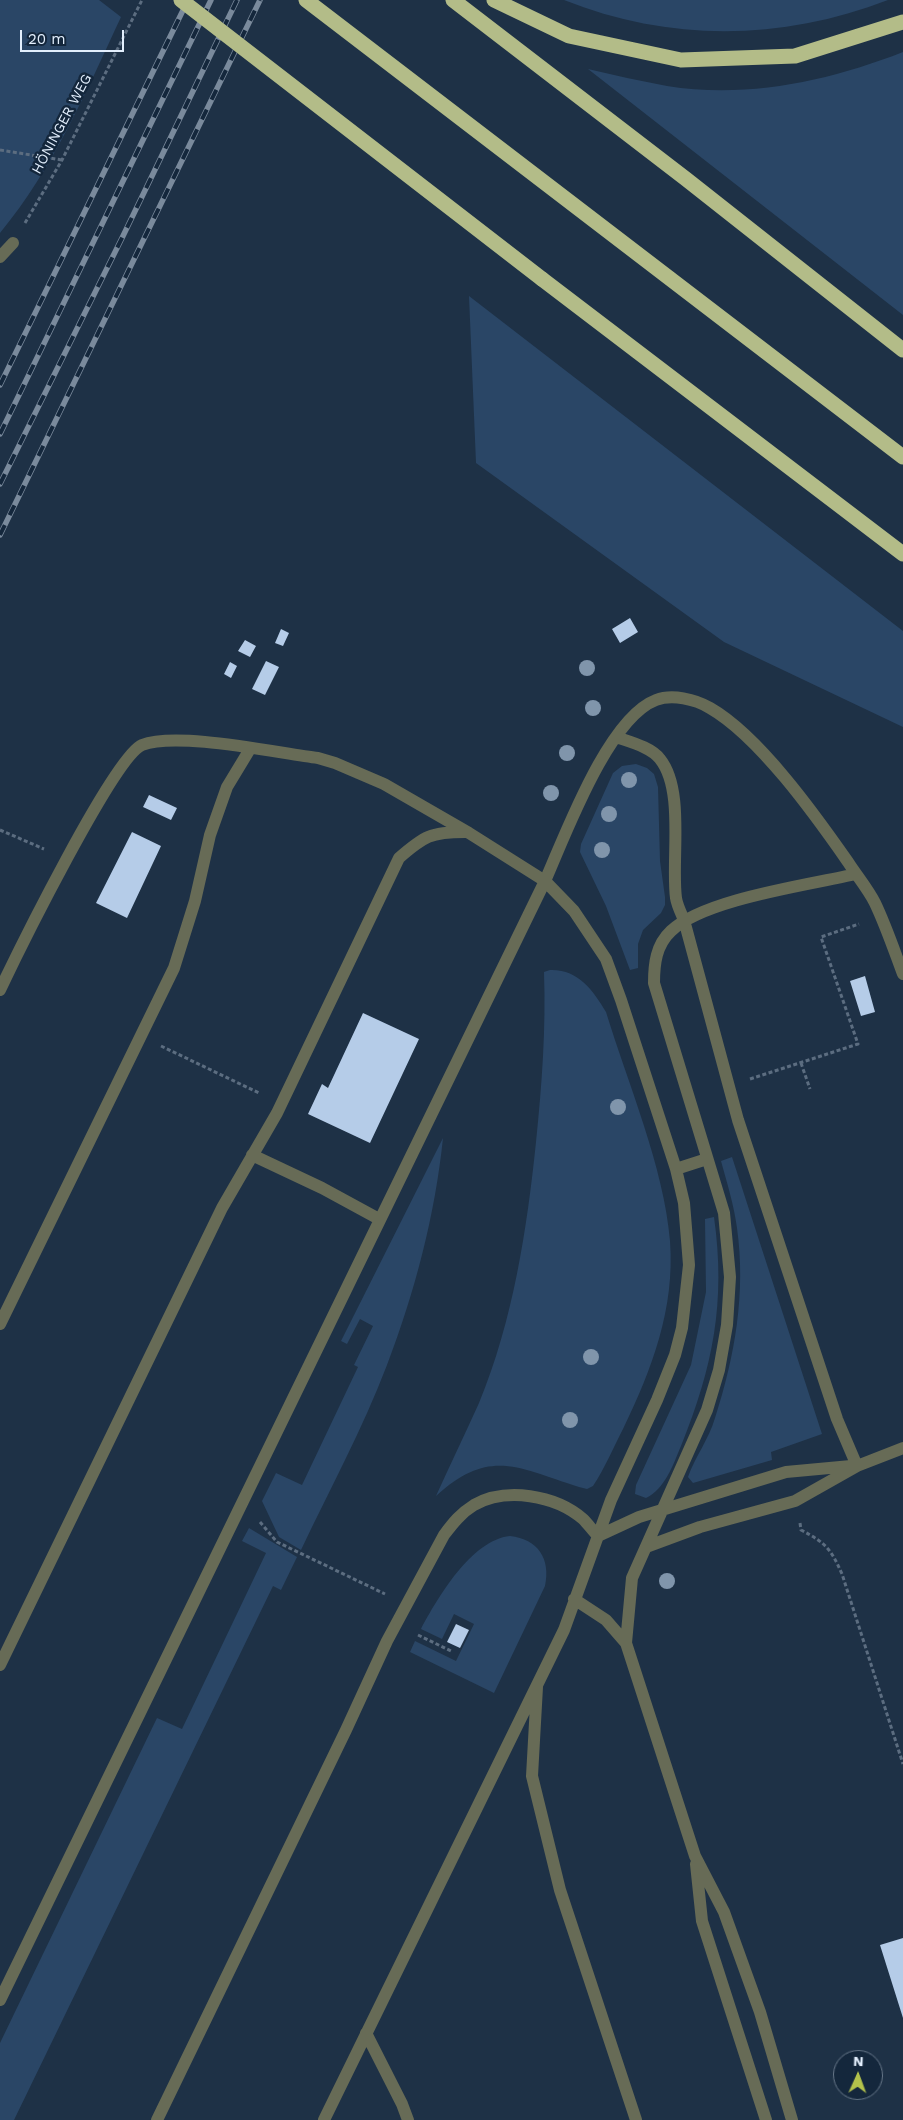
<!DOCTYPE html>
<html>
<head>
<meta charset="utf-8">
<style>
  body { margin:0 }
  #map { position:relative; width:903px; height:2120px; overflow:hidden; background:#1e3146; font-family:"Work Sans",sans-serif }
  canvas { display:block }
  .north { position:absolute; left:833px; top:2050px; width:50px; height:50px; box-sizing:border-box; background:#14273c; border:1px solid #677789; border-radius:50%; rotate:2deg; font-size:14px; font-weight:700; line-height:20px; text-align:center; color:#e3effd }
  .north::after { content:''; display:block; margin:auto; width:18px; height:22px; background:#b3c24b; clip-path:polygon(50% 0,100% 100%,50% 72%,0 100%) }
  .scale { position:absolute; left:20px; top:30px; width:104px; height:22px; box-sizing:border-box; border:2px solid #e3effd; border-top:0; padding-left:6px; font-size:15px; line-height:18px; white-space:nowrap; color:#e3effd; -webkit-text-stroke:4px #14273c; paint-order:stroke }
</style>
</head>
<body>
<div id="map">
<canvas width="903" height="2120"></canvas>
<div class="north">N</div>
<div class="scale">20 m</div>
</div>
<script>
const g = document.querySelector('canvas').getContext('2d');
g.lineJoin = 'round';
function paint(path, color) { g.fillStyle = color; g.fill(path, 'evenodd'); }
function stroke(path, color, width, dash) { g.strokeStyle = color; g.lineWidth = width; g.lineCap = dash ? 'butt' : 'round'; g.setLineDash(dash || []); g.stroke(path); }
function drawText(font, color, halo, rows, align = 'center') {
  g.font = font + ' "Work Sans",sans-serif'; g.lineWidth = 5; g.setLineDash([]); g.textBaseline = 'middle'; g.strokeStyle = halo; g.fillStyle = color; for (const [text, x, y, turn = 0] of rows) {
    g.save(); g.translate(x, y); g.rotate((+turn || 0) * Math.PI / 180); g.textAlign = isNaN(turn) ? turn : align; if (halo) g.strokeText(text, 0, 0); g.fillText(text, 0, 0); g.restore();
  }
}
paint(new Path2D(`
  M 0,0 L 99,0 L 121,17 C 86,92 53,169 0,233 Z
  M 564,0 L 888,0 C 782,41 669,42 564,0 Z
  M 903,52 L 903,315 L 588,69 C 614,75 640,81 667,86 C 747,99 829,81 903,52 Z
  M 469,296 L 903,631 L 903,727 L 724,642 L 476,463 Z
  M 636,764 L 647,768 L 654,774 L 658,787 L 660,861 L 665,897 L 665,905 L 661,913 L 643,930 L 638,944 L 638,968 L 630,970 L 606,906 L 580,852 L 581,844 L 613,773 L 622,766 Z
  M 550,970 C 578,969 593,990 606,1012 C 628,1084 664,1167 670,1241 C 675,1309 652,1369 623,1429 C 613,1448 605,1468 593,1486 L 587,1489 L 579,1487 C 518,1468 490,1447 436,1496 C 450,1465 465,1434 479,1403 C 513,1321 527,1229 536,1142 C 542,1084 546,1029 544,972 Z
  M 443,1138 C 435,1215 415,1292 387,1365 C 363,1428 330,1489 301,1550 L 279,1537 L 262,1501 L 276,1473 L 302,1485 L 358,1367 L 354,1365 L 373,1326 L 360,1319 L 347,1344 L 341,1341 Z
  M 732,1157 L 822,1434 L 771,1452 L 772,1460 L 693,1483 L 688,1477 C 695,1457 709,1439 715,1418 C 735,1356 746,1293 737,1228 C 734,1205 727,1183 721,1161 Z
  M 714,1217 C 726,1302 713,1367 681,1446 C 673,1465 665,1489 646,1498 L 635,1494 L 636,1485 L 691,1365 L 706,1292 L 705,1219 Z
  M 249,1528 L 297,1557 L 281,1590 L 273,1586 L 14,2120 L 0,2120 L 0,2043 L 157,1718 L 182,1729 L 266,1553 L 242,1541 Z
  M 510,1536 C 538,1539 551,1559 545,1586 L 494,1693 L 410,1652 L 415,1641 L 456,1661 L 474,1624 L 454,1614 L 442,1639 L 421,1629 C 437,1599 471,1540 510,1536 Z`), '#2a4666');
paint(new Path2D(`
  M 630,618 L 638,632 L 620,643 L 612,629 Z
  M 281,629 L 289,633 L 283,646 L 275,643 Z
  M 245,640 L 256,646 L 250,657 L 238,651 Z
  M 266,661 L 279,667 L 265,695 L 252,689 Z
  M 230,662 L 237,666 L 231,678 L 224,674 Z
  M 149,795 L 177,808 L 171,820 L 143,807 Z
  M 132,832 L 161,846 L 127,918 L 96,903 Z
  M 865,976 L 875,1012 L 861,1016 L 850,981 Z
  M 363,1013 L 419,1039 L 370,1143 L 308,1114 L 322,1084 L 328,1088 Z
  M 456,1624 L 469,1630 L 460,1648 L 447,1642 Z
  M 903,1938 L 903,2018 L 880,1945 Z`), '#b5cce8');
stroke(new Path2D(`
  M 0,150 L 62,160
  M 25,223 L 62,160 L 142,0
  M 0,830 L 44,849
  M 161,1046 L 259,1093
  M 801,1063 L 810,1089
  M 750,1079 L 858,1044 L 821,937 L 859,924
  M 260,1522 L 277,1542 L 385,1594
  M 800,1523 L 801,1530 C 826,1543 831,1549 842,1574 L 903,1764
  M 418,1635 L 451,1651`), '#5c6d80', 3, [4, 2.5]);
stroke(new Path2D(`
  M 616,737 C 630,742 651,747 660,759 C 685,790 671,860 676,898 C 677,905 681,913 684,920 L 738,1120 L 837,1419 L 857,1466
  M 0,990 C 18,952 114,757 142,745 C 177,731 277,753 318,758 L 335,763 L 384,784 L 469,833 L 545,881 L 574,911 L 606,959 L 621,1000 L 676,1169 L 684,1203 L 689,1265 L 682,1328 L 675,1355 L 657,1400 L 611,1500 L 564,1630 L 324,2120
  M 252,1155 L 322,1188 L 379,1219
  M 676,1169 L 707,1159
  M 0,1324 L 174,968 L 195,901 L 210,835 L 227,787 L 250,749
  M 598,1536 L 639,1517 L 786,1472 L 851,1466
  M 646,1547 L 700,1527 L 795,1501 L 857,1466 L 903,1448
  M 574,1599 L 606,1620 L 626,1643 L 695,1856 L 724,1912 L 760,2012 L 792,2120
  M 626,1643 L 632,1578 L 707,1410 L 719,1370 L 727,1325 L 730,1277 L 724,1213 L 654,983 C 654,964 656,945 671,931 C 704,899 809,885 856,874
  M 0,1665 L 222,1208 L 277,1113 L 399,858 C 424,836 431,832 465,832
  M 537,1687 L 532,1776 L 560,1890 L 636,2120
  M 696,1864 L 702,1921 L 766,2120
  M 0,2000 L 545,881 C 565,836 608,718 656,700 C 672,694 695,699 710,708 C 759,736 816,816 848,862 C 857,876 868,889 875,903 C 886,926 894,950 903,974
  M 366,2033 L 402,2104 L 408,2120
  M 157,2120 L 346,1730 L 387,1641 L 444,1535 C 453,1523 461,1513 474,1505 C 506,1487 555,1495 583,1519 C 588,1524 593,1531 598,1536`), '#676b56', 12);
stroke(new Path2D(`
  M 0,257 L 13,243`), '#676b56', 12);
stroke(new Path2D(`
  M 306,0 L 903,457
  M 453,0 L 686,179 L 903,350
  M 494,0 L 569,36 L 681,60 L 795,56 L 903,22
  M 542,279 L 903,554`), '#b3bc88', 15);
const rail = new Path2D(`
  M 0,385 L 188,0
  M 0,434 L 211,0
  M 0,484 L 123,236 L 237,0
  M 0,535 L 260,0`);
stroke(rail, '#7a8a9c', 5.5);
stroke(rail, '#14273c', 4, [11]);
stroke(new Path2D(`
  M 181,0 L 542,279`), '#b3bc88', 15);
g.fillStyle = '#8095ab';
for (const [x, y] of [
  [587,668],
  [593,708],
  [567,753],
  [629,780],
  [551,793],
  [609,814],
  [602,850],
  [618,1107],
  [591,1357],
  [570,1420],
  [667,1581]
]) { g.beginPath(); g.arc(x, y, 8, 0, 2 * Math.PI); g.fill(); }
drawText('14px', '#e3effd', '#14273c', [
  ["HÖNINGER WEG",62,124,-62]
]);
</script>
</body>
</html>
